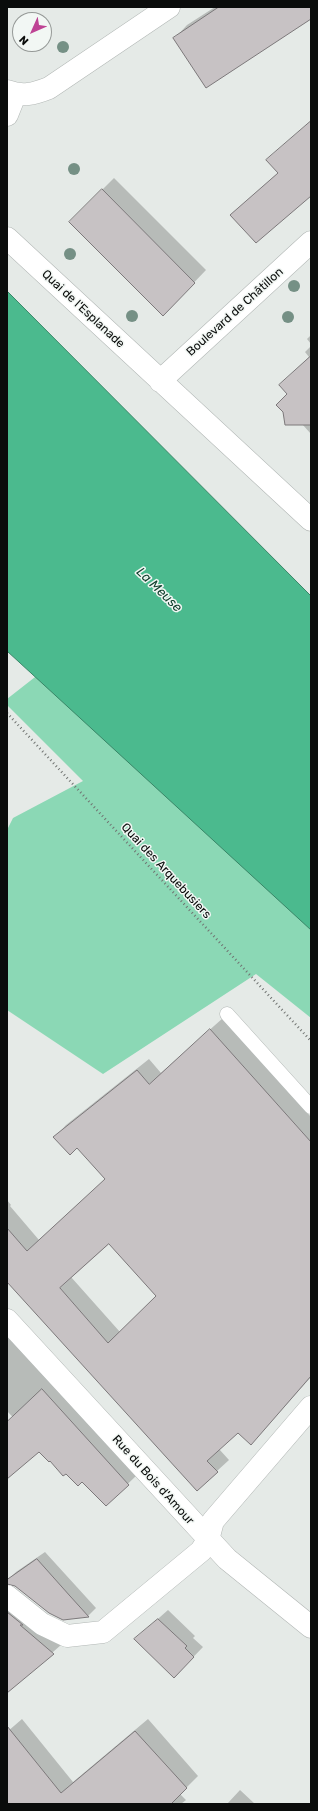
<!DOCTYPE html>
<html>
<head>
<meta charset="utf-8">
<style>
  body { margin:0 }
  #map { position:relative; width:318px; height:1811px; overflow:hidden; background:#e5eae7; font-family:Rubik,sans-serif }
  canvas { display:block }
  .frame { position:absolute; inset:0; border:8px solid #0a0c0b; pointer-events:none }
  .north { position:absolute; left:12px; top:12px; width:40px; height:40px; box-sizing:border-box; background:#f2f7f4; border:1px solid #959997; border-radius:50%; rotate:225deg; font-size:11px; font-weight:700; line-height:16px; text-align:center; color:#0a0c0b }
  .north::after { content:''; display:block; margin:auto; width:14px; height:18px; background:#be4394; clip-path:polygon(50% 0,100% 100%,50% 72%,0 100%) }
</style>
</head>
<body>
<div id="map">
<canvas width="318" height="1811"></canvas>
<div class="frame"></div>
<div class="north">N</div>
</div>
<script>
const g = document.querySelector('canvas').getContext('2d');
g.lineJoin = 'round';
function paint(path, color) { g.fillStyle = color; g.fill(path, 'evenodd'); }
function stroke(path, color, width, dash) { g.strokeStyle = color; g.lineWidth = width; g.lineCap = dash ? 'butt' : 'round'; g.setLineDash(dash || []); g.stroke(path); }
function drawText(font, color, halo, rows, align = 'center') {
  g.font = font + ' Rubik,sans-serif'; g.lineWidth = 3; g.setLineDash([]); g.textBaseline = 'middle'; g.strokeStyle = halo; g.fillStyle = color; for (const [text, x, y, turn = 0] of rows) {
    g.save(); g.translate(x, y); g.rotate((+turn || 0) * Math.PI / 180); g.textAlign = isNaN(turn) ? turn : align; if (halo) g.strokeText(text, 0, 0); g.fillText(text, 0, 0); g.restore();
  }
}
paint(new Path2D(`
  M 53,663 L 311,887 L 311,1018 L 256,974 L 103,1074 L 7,1010 L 7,830 L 13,818 L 83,781 L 7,705 L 7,699 Z`), '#8bd8b5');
const water = new Path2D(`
  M 7,291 L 311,596 L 311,930 L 7,651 Z`);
paint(water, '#4bba8e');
stroke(water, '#388667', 1);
paint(new Path2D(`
  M 215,7 L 311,7 L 311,17 L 175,38 L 187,25 Z
  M 311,121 L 311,195 L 231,215 L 279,172 L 267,160 Z
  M 114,178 L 206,270 L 163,315 L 70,222 Z
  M 311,335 L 311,344 L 307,339 Z
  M 311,346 L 311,434 L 302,424 L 288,394 L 280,385 L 309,357 L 305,352 Z
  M 223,1018 L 311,1117 L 311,1377 L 262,1432 L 238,1431 L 219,1449 L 229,1460 L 217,1471 L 7,1281 L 7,1200 L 11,1205 L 10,1206 L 39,1240 L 106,1179 L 77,1147 L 55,1137 L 66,1125 L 149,1059 L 161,1073 ZM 109,1242 L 157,1296 L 120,1332 L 71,1277 Z
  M 7,1331 L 137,1475 L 106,1505 L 82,1480 L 39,1451 L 7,1478 L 7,1450 L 27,1432 L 7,1411 Z
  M 45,1552 L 96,1608 L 88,1616 L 63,1619 L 8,1580 L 16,1572 Z
  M 7,1597 L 61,1645 L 7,1692 Z
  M 168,1610 L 195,1636 L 193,1638 L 203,1647 L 174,1677 L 135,1639 Z
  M 22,1719 L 73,1782 L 148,1719 L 198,1776 L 180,1794 L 186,1800 L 181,1804 L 13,1804 L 7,1797 L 7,1732 Z
  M 240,1790 L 255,1804 L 227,1804 Z`), '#0003');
const building = new Path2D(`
  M 219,7 L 311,7 L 311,19 L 206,88 L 173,38 Z
  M 311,121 L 311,196 L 256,243 L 230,215 L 278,173 L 266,160 Z
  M 102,189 L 195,283 L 163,316 L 69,222 Z
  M 311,356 L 311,425 L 285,425 L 283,412 L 276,405 L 287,394 L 279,385 Z
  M 210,1029 L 311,1142 L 311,1376 L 251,1445 L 238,1433 L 207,1461 L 218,1472 L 197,1491 L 7,1282 L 7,1228 L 27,1251 L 105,1179 L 77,1148 L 70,1155 L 53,1137 L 137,1070 L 149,1084 ZM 109,1244 L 156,1296 L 108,1343 L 60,1288 Z
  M 42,1389 L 129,1485 L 106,1506 L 82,1482 L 78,1486 L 66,1474 L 63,1476 L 50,1461 L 49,1462 L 39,1452 L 7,1479 L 7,1422 Z
  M 37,1559 L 70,1596 L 89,1617 L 63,1620 L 49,1613 L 15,1586 L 7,1584 L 7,1580 Z
  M 7,1612 L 23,1625 L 20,1625 L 54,1654 L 7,1693 Z
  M 158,1619 L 187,1646 L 185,1648 L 194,1657 L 174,1678 L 134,1639 Z
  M 7,1726 L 61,1793 L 135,1731 L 187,1788 L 171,1804 L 7,1804 Z`);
paint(building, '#c7c2c4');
stroke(building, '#7c787a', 1);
const lane = new Path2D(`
  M 227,1014 L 311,1107`);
const street = new Path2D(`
  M 7,91 C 22,97 34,94 49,88 L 169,7
  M 7,115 L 15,95
  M 7,238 L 311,520
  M 160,381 L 311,242
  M 7,1320 L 227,1559 L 311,1627
  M 7,1596 L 42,1624 L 67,1636 L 103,1632 L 201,1551 L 208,1540 L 213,1521 L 311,1407`);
stroke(lane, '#b2b7b5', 15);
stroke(street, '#b2b7b5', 23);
stroke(new Path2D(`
  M 7,713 L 311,1041`), '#707371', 2.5, [1, 3]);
stroke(lane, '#fff', 14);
stroke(street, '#fff', 22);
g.fillStyle = '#759085';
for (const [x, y] of [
  [63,47],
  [74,169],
  [70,254],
  [294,286],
  [132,316],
  [288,317]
]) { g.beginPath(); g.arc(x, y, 6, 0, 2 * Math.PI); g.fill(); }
drawText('12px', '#0a0c0b', '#f2f7f4', [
  ["Quai de l'Esplanade",83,309,43],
  ["Boulevard de Châtillon",235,312,-42],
  ["Quai des Arquebusiers",166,871,47],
  ["Rue du Bois d'Amour",153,1480,48]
]);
drawText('italic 13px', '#12412f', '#f2f7f4', [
  ["La Meuse",159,590,44]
]);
</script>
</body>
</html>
